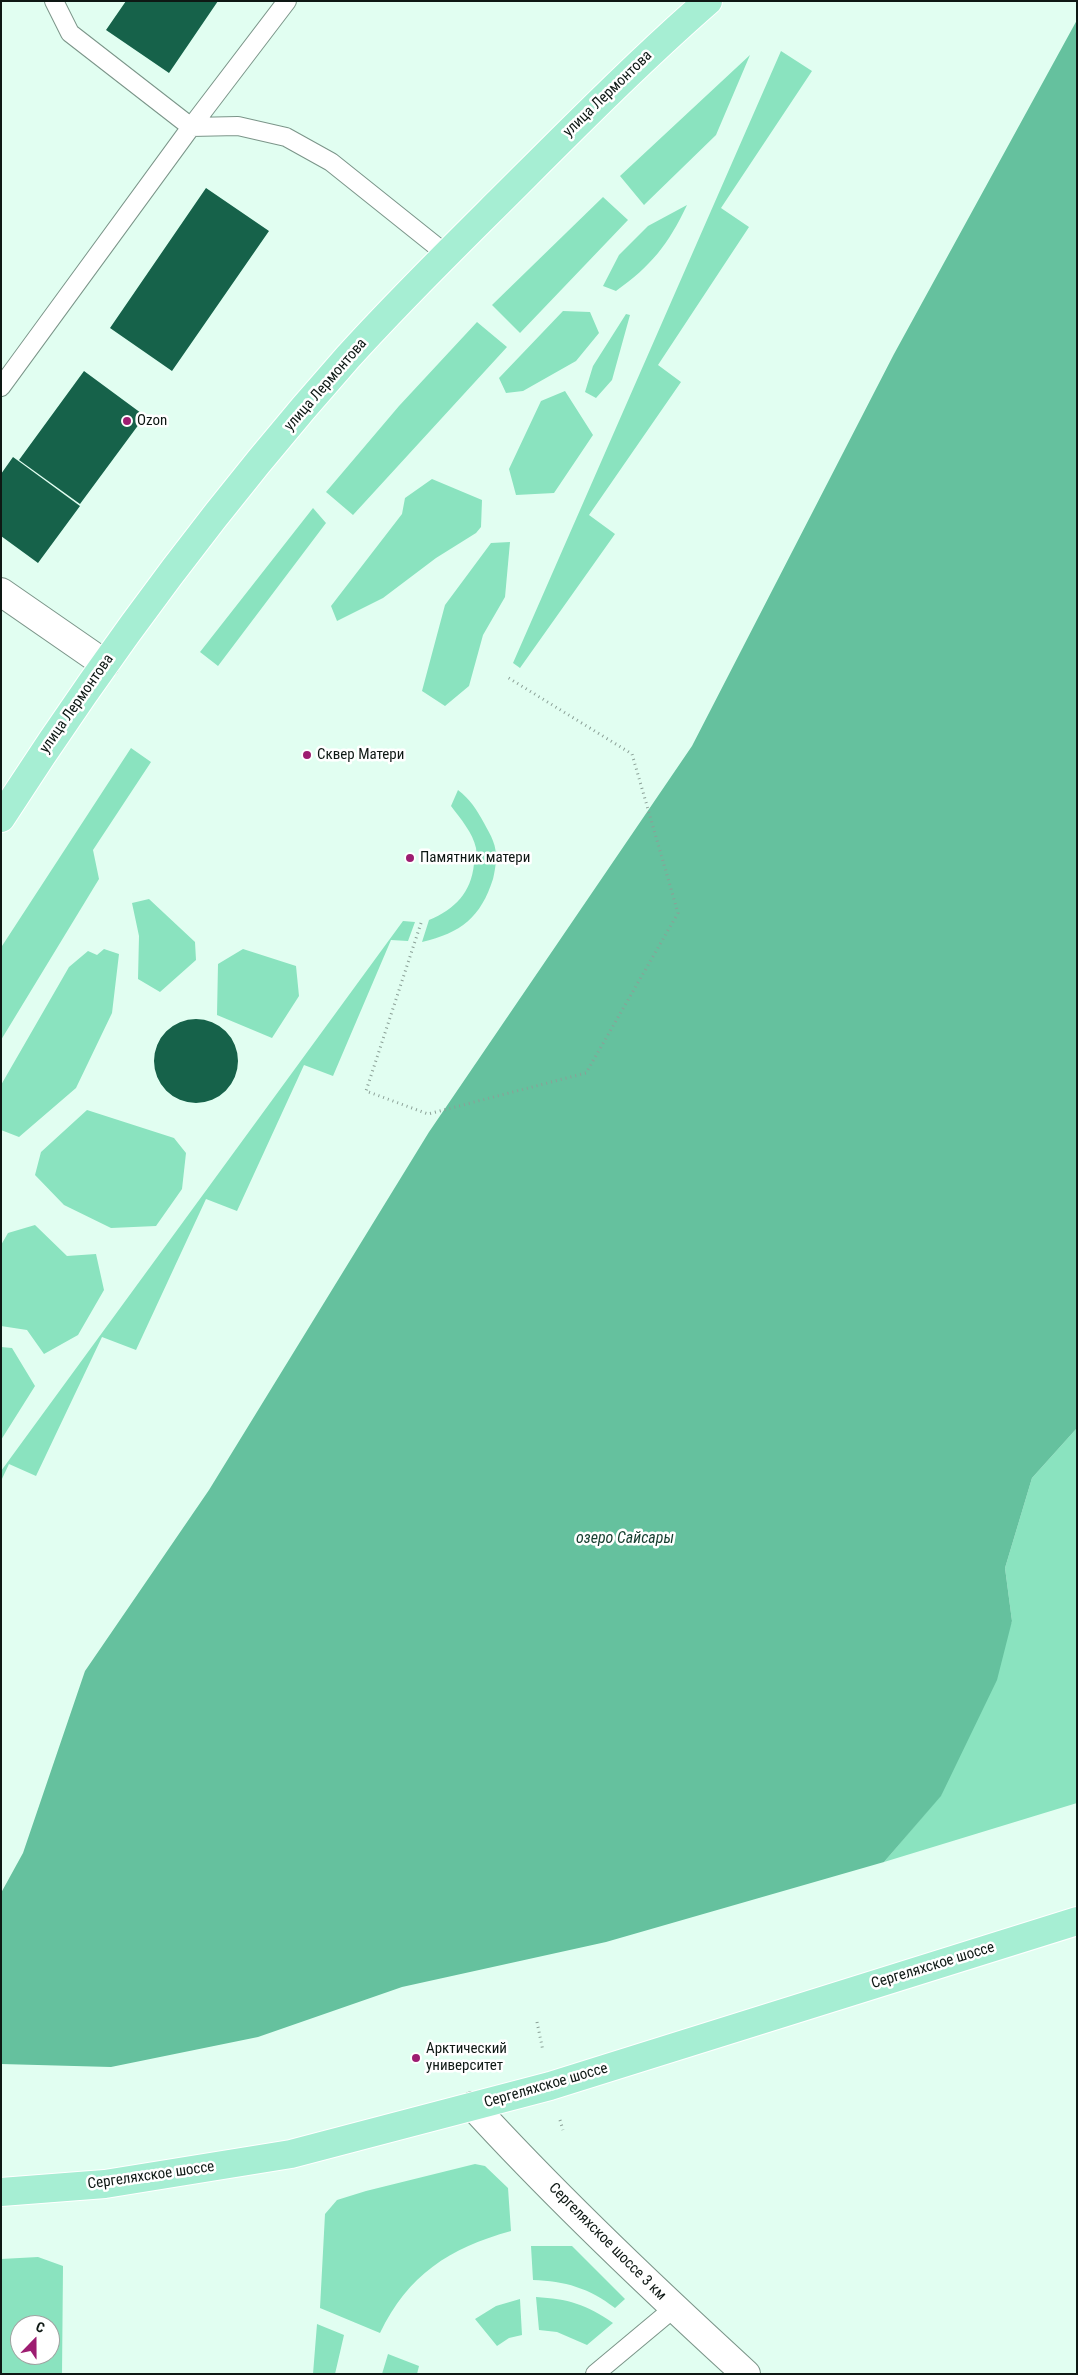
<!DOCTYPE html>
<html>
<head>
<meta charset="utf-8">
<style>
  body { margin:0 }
  #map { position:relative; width:1078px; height:2375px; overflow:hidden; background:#e1fef1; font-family:"Roboto Condensed",sans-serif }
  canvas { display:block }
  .frame { position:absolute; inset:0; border:2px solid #0e1814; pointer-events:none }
  .north { position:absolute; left:10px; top:2315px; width:50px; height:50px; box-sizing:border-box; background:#fff; border:1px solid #9fa3a1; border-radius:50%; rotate:22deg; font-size:14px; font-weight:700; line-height:20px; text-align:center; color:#0e1814 }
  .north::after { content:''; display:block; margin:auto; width:18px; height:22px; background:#9d1d71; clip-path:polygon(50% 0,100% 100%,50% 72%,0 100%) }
</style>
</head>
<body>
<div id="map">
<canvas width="1078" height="2375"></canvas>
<div class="frame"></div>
<div class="north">С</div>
</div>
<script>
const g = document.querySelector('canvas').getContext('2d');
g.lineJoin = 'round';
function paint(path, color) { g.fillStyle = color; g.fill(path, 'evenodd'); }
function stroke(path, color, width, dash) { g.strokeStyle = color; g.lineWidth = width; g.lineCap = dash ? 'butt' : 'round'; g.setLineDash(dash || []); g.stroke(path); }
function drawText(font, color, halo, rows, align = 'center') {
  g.font = font + ' "Roboto Condensed",sans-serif'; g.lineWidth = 5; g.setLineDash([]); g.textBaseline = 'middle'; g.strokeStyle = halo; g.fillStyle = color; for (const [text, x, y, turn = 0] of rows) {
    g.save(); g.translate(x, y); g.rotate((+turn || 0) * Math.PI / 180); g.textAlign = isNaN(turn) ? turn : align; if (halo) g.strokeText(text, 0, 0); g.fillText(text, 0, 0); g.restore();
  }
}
paint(new Path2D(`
  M 781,51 L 812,71 L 721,208 L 749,227 L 658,365 L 681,382 L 589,515 L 615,534 L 520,668 L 513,663 Z
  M 750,55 L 716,135 L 644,205 L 620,176 Z
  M 603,197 L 628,220 L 520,333 L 492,305 Z
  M 687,205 C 668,245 651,266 616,291 L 603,286 L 619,255 L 648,226 Z
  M 563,311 L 590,312 L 599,333 L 576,361 L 523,391 L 506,393 L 499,378 Z
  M 626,314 L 630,315 L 612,380 L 596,398 L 585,392 L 593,366 Z
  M 477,322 L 507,347 L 353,515 L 326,492 L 399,406 Z
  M 565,391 L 593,435 L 554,493 L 516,495 L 509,469 L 541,401 Z
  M 432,479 L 482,500 L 481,527 L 476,533 L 436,558 L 383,598 L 337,621 L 331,606 L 402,514 L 405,498 Z
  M 313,508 L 326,523 L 218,666 L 200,652 Z
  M 510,542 L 505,597 L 483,635 L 469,686 L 445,706 L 422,691 L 445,605 L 491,543 Z
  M 131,748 L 151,762 L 93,850 L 99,879 L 1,1040 L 2,946 Z
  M 458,790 C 470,799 477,810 484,823 C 487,829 491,835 493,841 C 498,853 496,866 493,879 C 481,917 461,933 422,942 L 429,920 C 455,909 471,893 474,864 C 475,859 477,853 476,848 C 473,833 460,818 451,806 Z
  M 149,899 L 195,942 L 196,960 L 160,992 L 138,979 L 139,936 L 132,903 Z
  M 403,921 L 415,922 L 408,941 L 391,940 L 333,1076 L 304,1065 L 237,1211 L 206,1199 L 136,1350 L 102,1337 L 36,1476 L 9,1464 L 1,1481 L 1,1471 Z
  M 104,949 L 119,954 L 112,1013 L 76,1088 L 19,1137 L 1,1130 L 1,1085 L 69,967 L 88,951 L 97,955 Z
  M 243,949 L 296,966 L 299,996 L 272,1038 L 217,1015 L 218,964 Z
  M 87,1110 L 174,1138 L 186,1153 L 182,1189 L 156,1226 L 111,1228 L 64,1205 L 35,1175 L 41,1152 Z
  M 35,1225 L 67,1256 L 96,1254 L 104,1290 L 78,1335 L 44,1354 L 27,1330 L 1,1326 L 1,1245 L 8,1233 Z
  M 1,1347 L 12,1348 L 35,1386 L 1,1440 Z
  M 1077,1428 L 1077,1803 L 884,1862 L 941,1795 L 1012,1621 L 1005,1568 L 1032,1478 Z
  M 475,2164 L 485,2166 L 508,2188 L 511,2231 C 449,2248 408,2275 380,2333 L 320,2308 L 325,2214 L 337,2200 L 366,2191 Z
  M 531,2246 L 572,2246 L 625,2299 L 615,2308 C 589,2288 565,2281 533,2280 Z
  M 38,2257 L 63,2266 L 62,2374 L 1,2374 L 1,2259 ZM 20,2325 L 50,2325 L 50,2355 L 20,2355 Z
  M 536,2297 C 568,2299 586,2304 613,2323 L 587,2345 L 557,2332 L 539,2330 Z
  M 520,2299 L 522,2335 L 509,2338 L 497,2346 L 475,2319 L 496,2306 Z
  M 317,2324 L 344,2335 L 335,2374 L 313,2374 Z
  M 388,2354 L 419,2366 L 417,2374 L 382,2374 Z`), '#8ae3bf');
paint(new Path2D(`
  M 1077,20 L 1077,1428 L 1032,1478 L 1005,1568 L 1012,1621 L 997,1680 L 941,1796 L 884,1862 L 606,1942 L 402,1987 L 258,2037 L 111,2067 L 1,2064 L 1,1893 L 23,1853 L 85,1671 L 209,1490 L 429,1132 L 692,746 L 894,354 Z`), '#65c19e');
paint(new Path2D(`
  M 126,1 L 218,1 L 169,73 L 106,30 Z
  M 206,188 L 269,231 L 172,371 L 110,328 Z
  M 84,371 L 145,416 L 80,504 L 19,460 Z
  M 13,457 L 80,506 L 38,563 L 1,536 L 1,474 Z
  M154 1061a42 42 0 1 1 84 0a42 42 0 1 1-84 0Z`), '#16624a');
const lane = new Path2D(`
  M 54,1 L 70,33 L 191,127 L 287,1
  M 1,387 L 191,127 L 238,126 L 286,137 L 331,162 L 446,254
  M 595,2374 L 674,2308`);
const street = new Path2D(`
  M 1,592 L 105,664
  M 473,2106 C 559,2200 652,2288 746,2374`);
const primary = new Path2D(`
  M 1,818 C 105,656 220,501 348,357 C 404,295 464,237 523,178 C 583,118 644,57 708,1
  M 1,2192 L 105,2184 L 291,2154 L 550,2086 L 1077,1921`);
stroke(lane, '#7b9589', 20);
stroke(street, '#7b9589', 30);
stroke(primary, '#fff', 30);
stroke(new Path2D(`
  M 421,923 L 366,1091 L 428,1114 L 586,1073 L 678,913 L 632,754 L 507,677
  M 537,2022 L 543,2051
  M 560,2120 L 563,2130`), '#8ba097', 3, [1, 4]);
stroke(lane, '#fff', 18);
stroke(street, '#fff', 28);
stroke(primary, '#a6eed3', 28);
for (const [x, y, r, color] of [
  [127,421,5,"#9d1d71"],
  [307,755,5,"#9d1d71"],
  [410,858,5,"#9d1d71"],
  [416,2058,5,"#9d1d71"]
]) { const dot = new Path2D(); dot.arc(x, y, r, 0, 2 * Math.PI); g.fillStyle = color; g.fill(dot); stroke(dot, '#fff', 2); }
drawText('15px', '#0e1814', '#fff', [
  ["улица Лермонтова",608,94,-44],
  ["улица Лермонтова",326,385,-49],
  ["улица Лермонтова",77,704,-55],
  ["Сергеляхское шоссе",933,1966,-17],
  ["Сергеляхское шоссе",546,2086,-16],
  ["Сергеляхское шоссе",151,2176,-8],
  ["Сергеляхское шоссе 3 км",607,2242,45]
]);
drawText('15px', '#0e1814', '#fff', [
  ["Ozon",137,421],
  ["Сквер Матери",317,755],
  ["Памятник матери",420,858],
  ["Арктический",426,2049],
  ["университет",426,2066]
], 'left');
drawText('italic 16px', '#153e2f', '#fff', [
  ["озеро Сайсары",625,1539]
]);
</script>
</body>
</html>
